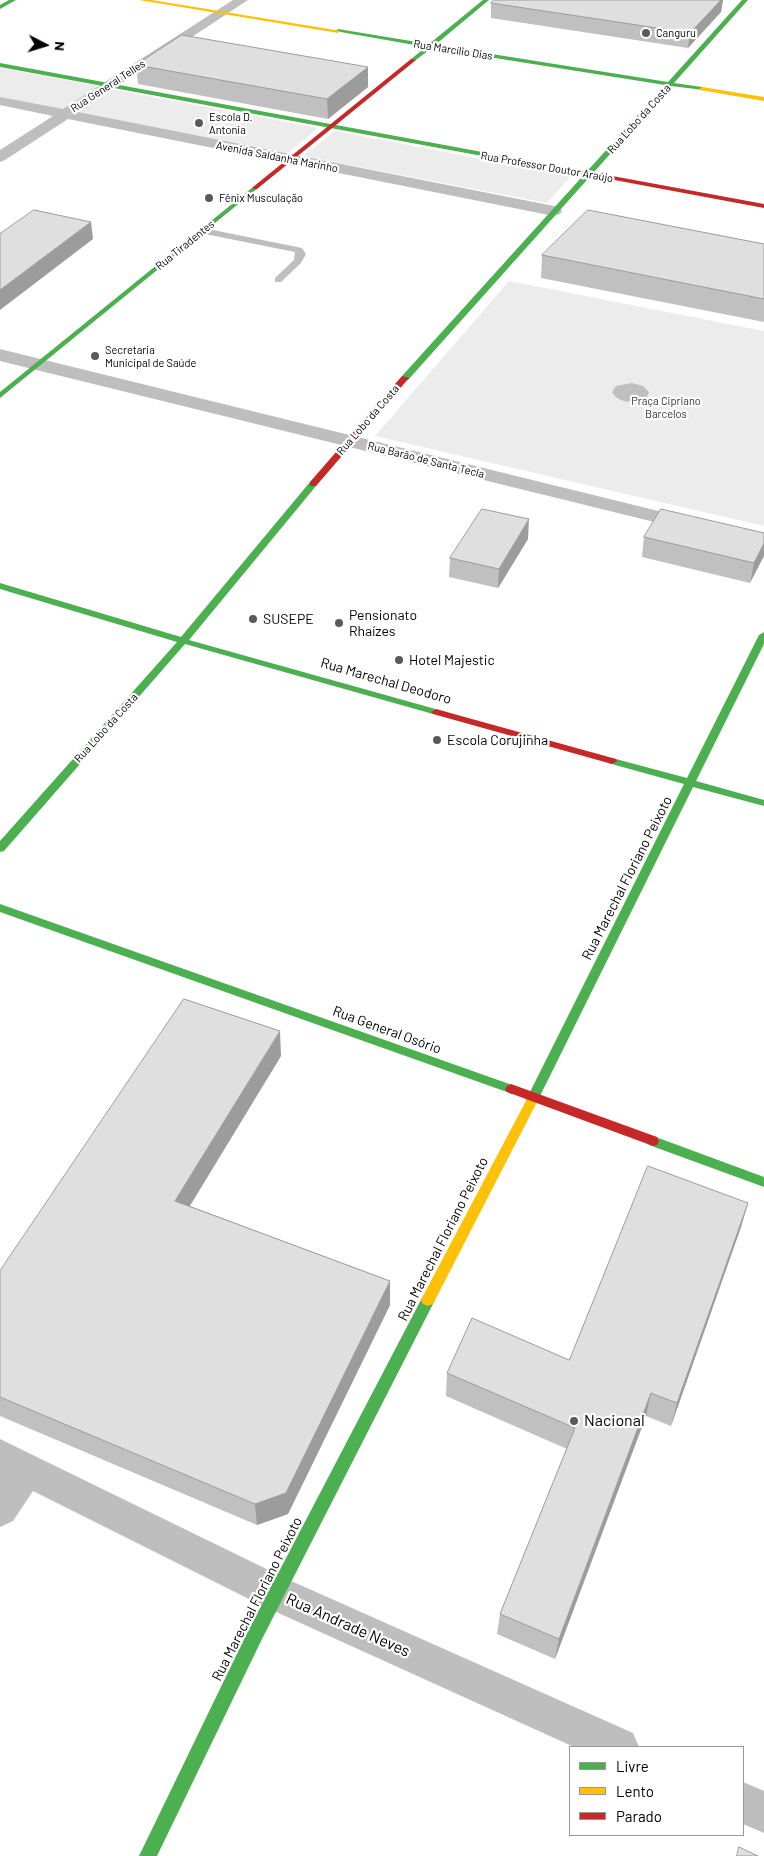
<!DOCTYPE html>
<html>
<head>
<meta charset="utf-8">
<style>
  body { margin:0 }
  #map { position:relative; width:764px; height:1856px; overflow:hidden; background:#fff; font-family:Barlow,sans-serif }
  canvas { display:block }
  .legend { position:absolute; left:569px; top:1746px; width:175px; height:90px; box-sizing:border-box; background:#fff; border:1px solid #999; margin:0; padding:6px 9px; list-style:none; font-size:15px; color:#000 }
  .legend li { display:flex; align-items:center; gap:10px; height:25px }
  .legend b { width:25px; border:1px solid #999 }
  .north { position:absolute; left:20px; top:20px; width:50px; height:50px; -webkit-text-stroke:4px #fff; paint-order:stroke; rotate:95deg; font-size:14px; font-weight:700; line-height:20px; text-align:center; color:#000 }
  .north::after { content:''; display:block; margin:auto; width:18px; height:22px; background:#000; clip-path:polygon(50% 0,100% 100%,50% 72%,0 100%) }
</style>
</head>
<body>
<div id="map">
<canvas width="764" height="1856"></canvas>
<ul class="legend">
<li><b style="height:6px;background:#4caf50"></b>Livre</li>
<li><b style="height:6px;background:#ffc107"></b>Lento</li>
<li><b style="height:6px;background:#c62828"></b>Parado</li>
</ul>
<div class="north">N</div>
</div>
<script>
const g = document.querySelector('canvas').getContext('2d');
g.lineJoin = 'round';
function paint(path, color) { g.fillStyle = color; g.fill(path, 'evenodd'); }
function stroke(path, color, width, dash) { g.strokeStyle = color; g.lineWidth = width; g.lineCap = dash ? 'butt' : 'round'; g.setLineDash(dash || []); g.stroke(path); }
function drawText(font, color, halo, rows, align = 'center') {
  g.font = font + ' Barlow,sans-serif'; g.lineWidth = 4.5; g.setLineDash([]); g.textBaseline = 'middle'; g.strokeStyle = halo; g.fillStyle = color; for (const [text, x, y, turn = 0] of rows) {
    g.save(); g.translate(x, y); g.rotate((+turn || 0) * Math.PI / 180); g.textAlign = isNaN(turn) ? turn : align; if (halo) g.strokeText(text, 0, 0); g.fillText(text, 0, 0); g.restore();
  }
}
paint(new Path2D(`
  M 0,68 L 100,86 L 60,111 L 0,97 Z
  M 110,89 L 318,128 L 288,153 L 73,113 Z
  M 335,131 L 571,176 L 547,203 L 302,156 Z
  M 509,281 L 764,331 L 764,526 L 375,436 Z`), '#ececec');
paint(new Path2D(`
  M 632,383 L 643,386 L 649,392 L 647,397 C 637,404 618,404 612,392 L 616,386 Z`), '#bfbfbf');
paint(new Path2D(`
  M 203,228 L 302,248 L 306,254 L 301,263 L 281,282 L 275,282 L 275,278 L 294,260 L 295,252 L 200,233 L 198,231 Z`), '#bebebe');
paint(new Path2D(`
  M 233,0 L 248,0 L 78,112 L 554,206 L 560,208 L 562,211 L 560,214 L 554,216 L 68,119 L 5,160 L 0,162 L 0,150 L 53,116 L 0,105 L 0,97 L 63,109 Z
  M 0,349 L 764,537 L 764,549 L 0,361 Z
  M 0,1439 L 289,1580 L 633,1733 L 639,1747 L 574,1747 L 263,1606 L 33,1491 L 13,1521 L 0,1527 Z
  M 743,1782 L 764,1791 L 764,1833 L 743,1824 Z`), '#bebebe');
paint(new Path2D(`
  M 9,0 L 16,0 L 0,9 L 0,5 Z
  M 483,0 L 489,0 L 435,45 L 668,82 L 742,0 L 748,0 L 674,83 L 702,87 L 705,89 L 704,90 L 671,86 L 408,380 L 402,380 L 402,376 L 665,85 L 432,48 L 413,62 L 411,59 L 426,47 L 335,31 L 338,29 L 429,44 Z
  M 0,63 L 504,156 L 507,158 L 504,160 L 0,67 Z
  M 253,187 L 258,188 L 0,398 L 0,392 Z
  M 313,481 L 316,482 L 316,486 L 189,640 L 439,710 L 441,712 L 439,714 L 433,714 L 185,644 L 4,851 L 0,852 L 0,841 L 177,642 L 0,589 L 0,583 L 181,637 L 310,482 Z
  M 764,632 L 764,644 L 696,781 L 764,800 L 764,806 L 693,787 L 538,1100 L 536,1103 L 532,1105 L 528,1103 L 526,1100 L 684,784 L 608,763 L 607,761 L 612,758 L 687,778 L 759,635 Z
  M 0,904 L 515,1086 L 517,1089 L 515,1092 L 511,1094 L 507,1092 L 0,912 Z
  M 653,1136 L 764,1177 L 764,1187 L 649,1145 L 647,1141 L 649,1137 Z
  M 428,1294 L 433,1296 L 435,1300 L 433,1304 L 262,1639 L 157,1856 L 139,1856 L 250,1627 L 423,1296 Z`), '#4caf50');
paint(new Path2D(`
  M 139,0 L 152,0 L 341,31 L 338,33 Z
  M 702,87 L 764,97 L 764,101 L 700,90 L 699,89 Z
  M 532,1095 L 536,1097 L 538,1100 L 433,1304 L 428,1306 L 423,1304 L 421,1300 L 423,1296 L 528,1097 Z`), '#ffc107');
paint(new Path2D(`
  M 411,59 L 416,60 L 257,189 L 253,189 L 253,187 Z
  M 504,156 L 764,204 L 764,208 L 502,159 L 501,158 Z
  M 402,376 L 409,378 L 316,486 L 310,486 L 310,482 Z
  M 436,709 L 616,759 L 617,761 L 612,764 L 433,714 L 431,712 Z
  M 511,1084 L 657,1137 L 659,1141 L 657,1145 L 653,1146 L 507,1092 L 505,1089 L 507,1086 Z`), '#c62828');
paint(new Path2D(`
  M 494,0 L 723,0 L 721,12 L 688,48 L 491,18 L 491,3 Z
  M 136,65 L 368,87 L 328,119 L 138,84 Z
  M 764,244 L 764,322 L 541,278 L 542,255 Z
  M 764,533 L 750,583 L 642,557 L 644,537 Z
  M 528,539 L 498,588 L 449,577 L 450,558 Z
  M 281,1056 L 190,1206 L 390,1281 L 390,1305 L 288,1514 L 257,1525 L 0,1416 L 0,1271 Z
  M 748,1203 L 741,1227 L 671,1426 L 646,1416 L 555,1659 L 497,1634 L 500,1614 L 567,1449 L 446,1396 L 447,1373 L 569,1360 Z`), '#c0c0c0');
paint(new Path2D(`
  M 721,0 L 723,0 L 721,12 L 688,48 L 690,33 Z
  M 368,67 L 368,87 L 328,119 L 327,99 Z
  M 91,222 L 93,239 L 0,310 L 0,290 Z
  M 529,519 L 528,539 L 498,588 L 499,569 Z
  M 764,543 L 764,556 L 750,583 L 754,563 Z
  M 280,1031 L 281,1056 L 178,1225 L 175,1201 Z
  M 748,1203 L 741,1227 L 671,1426 L 677,1403 Z
  M 390,1281 L 390,1305 L 288,1514 L 257,1525 L 255,1504 Z
  M 651,1393 L 646,1416 L 555,1659 L 559,1639 Z`), '#9c9c9c');
const building = new Path2D(`
  M 494,0 L 721,0 L 690,33 L 491,3 Z
  M 182,35 L 368,67 L 327,99 L 136,65 Z
  M 34,210 L 91,222 L 0,290 L 0,234 Z
  M 588,210 L 764,244 L 764,299 L 542,255 Z
  M 482,509 L 529,519 L 499,569 L 450,558 Z
  M 661,509 L 764,533 L 764,543 L 754,563 L 644,537 Z
  M 184,999 L 280,1031 L 175,1201 L 390,1281 L 286,1493 L 255,1504 L 0,1397 L 0,1271 Z
  M 648,1166 L 748,1203 L 677,1403 L 651,1393 L 559,1639 L 500,1614 L 575,1428 L 447,1373 L 472,1318 L 569,1360 Z
  M 739,1847 L 758,1856 L 737,1856 Z`);
paint(building, '#dfdfdf');
stroke(building, '#9c9c9c', 1);
for (const [x, y, r, color] of [
  [646,33,5,"#595959"],
  [199,123,5,"#595959"],
  [209,198,5,"#595959"],
  [95,356,5,"#595959"],
  [253,619,5,"#595959"],
  [339,623,5,"#595959"],
  [399,660,5,"#595959"],
  [437,740,5,"#595959"],
  [574,1421,5,"#595959"]
]) { const dot = new Path2D(); dot.arc(x, y, r, 0, 2 * Math.PI); g.fillStyle = color; g.fill(dot); stroke(dot, '#fff', 2); }
drawText('11px', '#000', '#fff', [
  ["Canguru",656,33],
  ["Escola D.",209,117],
  ["Antonia",209,130],
  ["Fênix Musculação",219,198],
  ["Secretaria",105,350],
  ["Municipal de Saúde",105,363]
], 'left');
drawText('11px', '#000', '#fff', [
  ["Rua Marcílio Dias",453,50,9],
  ["Rua General Telles",108,86,-33],
  ["Rua Lobo da Costa",639,119,-48],
  ["Avenida Saldanha Marinho",277,157,11],
  ["Rua Professor Doutor Araújo",547,167,10],
  ["Rua Tiradentes",185,245,-39],
  ["Rua Lobo da Costa",368,420,-49],
  ["Rua Barão de Santa Tecla",426,460,14],
  ["Rua Lobo da Costa",106,728,-48]
]);
drawText('11px', '#333', '#fff', [
  ["Praça Cipriano",666,401],
  ["Barcelos",666,414]
]);
drawText('14px', '#000', '#fff', [
  ["Pensionato",349,615],
  ["Rhaízes",349,631],
  ["SUSEPE",263,619],
  ["Hotel Majestic",409,660],
  ["Escola Corujinha",447,740]
], 'left');
drawText('14px', '#000', '#fff', [
  ["Rua Marechal Deodoro",386,681,16],
  ["Rua Marechal Floriano Peixoto",627,878,-63],
  ["Rua General Osório",387,1030,20],
  ["Rua Marechal Floriano Peixoto",443,1239,-63],
  ["Rua Marechal Floriano Peixoto",257,1599,-63]
]);
drawText('16px', '#000', '#fff', [
  ["Nacional",584,1421]
], 'left');
drawText('16px', '#000', '#fff', [
  ["Rua Andrade Neves",348,1625,24]
]);
</script>
</body>
</html>
